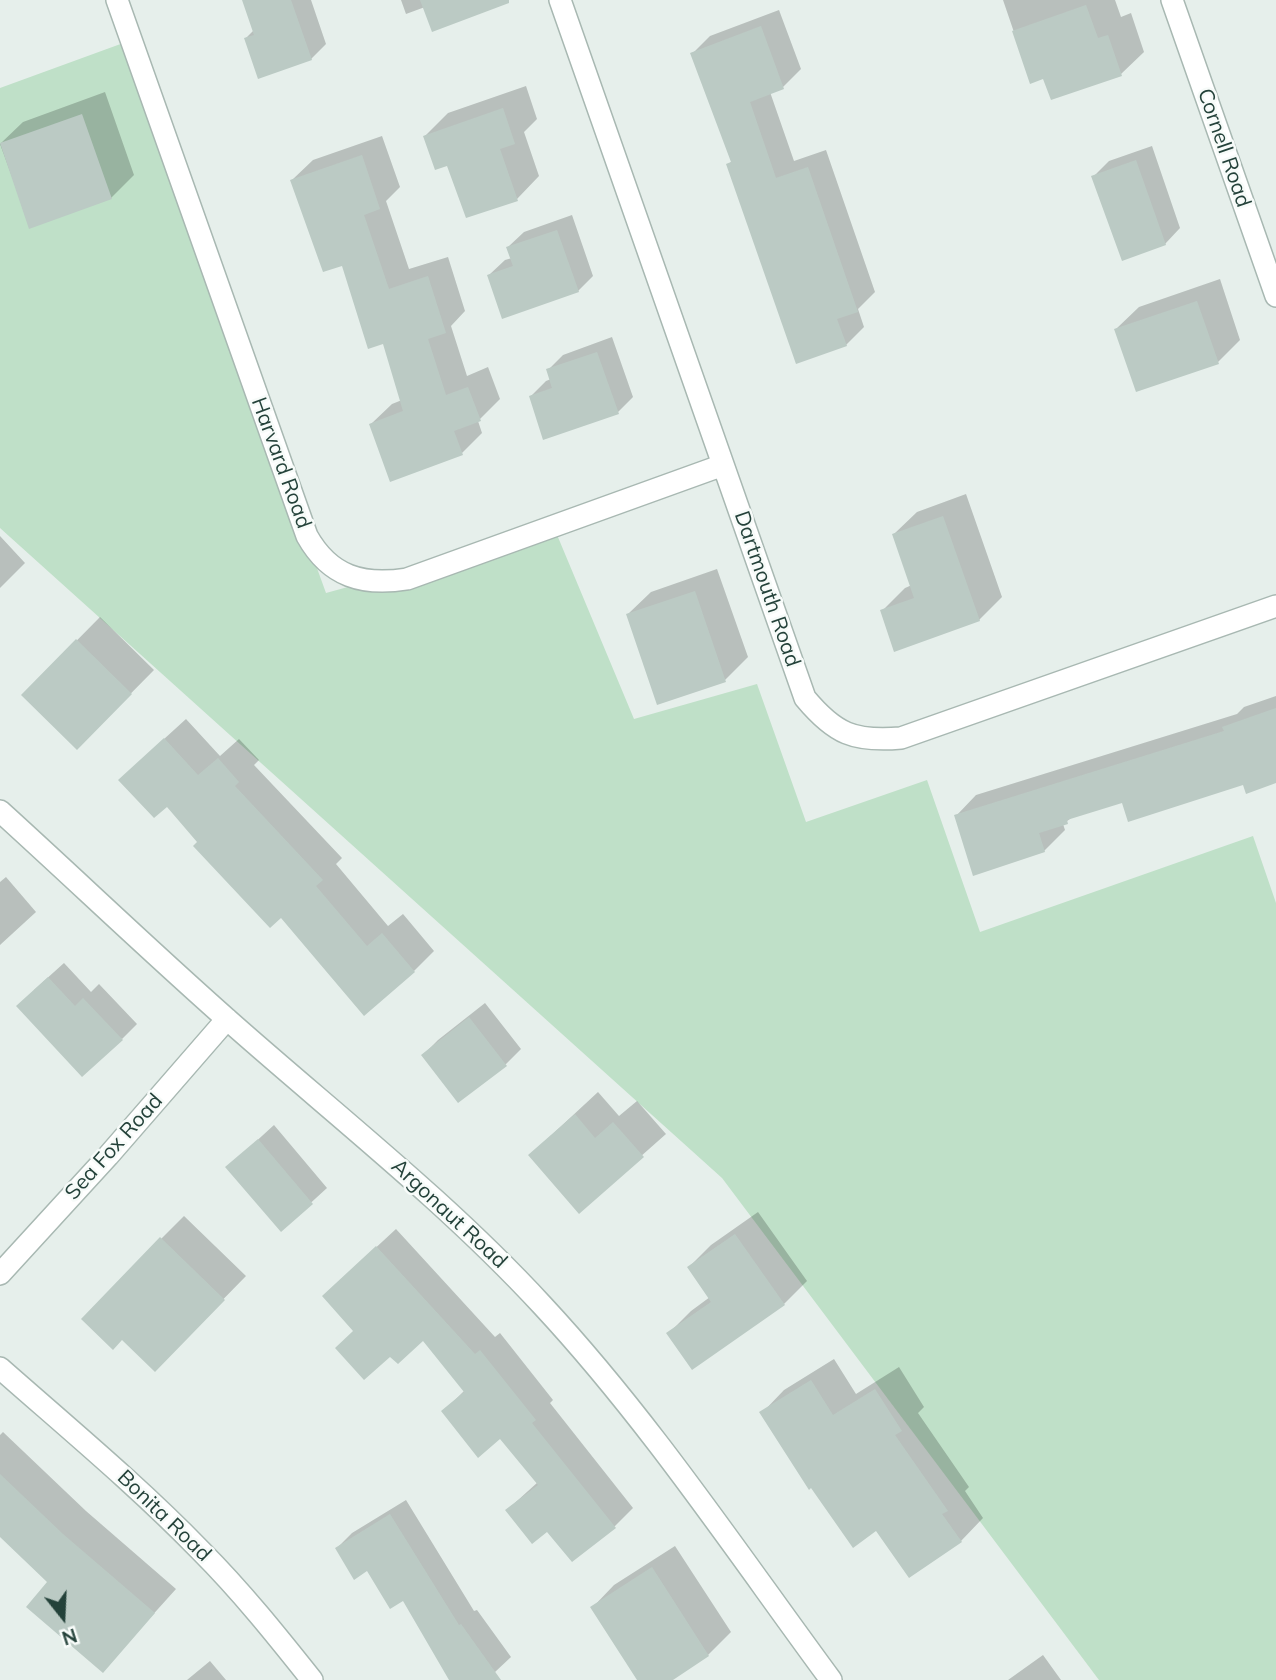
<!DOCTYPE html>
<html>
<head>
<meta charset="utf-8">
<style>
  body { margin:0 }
  #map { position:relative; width:1276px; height:1680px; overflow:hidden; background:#e6efeb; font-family:Mulish,sans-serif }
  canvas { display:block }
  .north { position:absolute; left:28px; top:1582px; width:70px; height:70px; -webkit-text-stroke:5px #f7fbf9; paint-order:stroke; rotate:162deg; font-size:19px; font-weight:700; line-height:28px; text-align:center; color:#24423a }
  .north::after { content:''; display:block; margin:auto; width:24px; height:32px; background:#24423a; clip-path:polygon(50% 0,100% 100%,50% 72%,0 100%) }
</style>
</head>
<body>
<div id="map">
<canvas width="1276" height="1680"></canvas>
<div class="north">N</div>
</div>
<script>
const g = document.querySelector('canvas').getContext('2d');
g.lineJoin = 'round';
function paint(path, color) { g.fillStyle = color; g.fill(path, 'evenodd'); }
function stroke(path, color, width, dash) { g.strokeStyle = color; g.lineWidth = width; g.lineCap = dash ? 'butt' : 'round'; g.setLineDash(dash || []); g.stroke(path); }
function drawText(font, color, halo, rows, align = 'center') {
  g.font = font + ' Mulish,sans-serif'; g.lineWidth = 5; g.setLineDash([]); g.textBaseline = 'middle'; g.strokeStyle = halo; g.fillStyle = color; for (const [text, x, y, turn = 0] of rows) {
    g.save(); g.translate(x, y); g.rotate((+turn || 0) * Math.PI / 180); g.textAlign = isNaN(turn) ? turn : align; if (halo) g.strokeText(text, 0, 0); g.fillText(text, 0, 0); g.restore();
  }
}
paint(new Path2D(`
  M 126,42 L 326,593 L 555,530 L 634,719 L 757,684 L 806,822 L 927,780 L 980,932 L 1253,836 L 1276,903 L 1276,1680 L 1099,1680 L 722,1178 L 0,528 L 0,88 Z`), '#bfe0c8');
paint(new Path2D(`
  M 244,0 L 311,0 L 326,44 L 311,59 L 246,38 L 254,30 Z
  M 401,0 L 490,0 L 425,7 L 406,14 Z
  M 1003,0 L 1115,0 L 1121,17 L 1131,13 L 1144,52 L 1121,74 L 1044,77 L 1031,82 Z
  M 779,10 L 801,69 L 783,87 L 770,92 L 794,161 L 826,150 L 875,292 L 858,309 L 864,327 L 846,345 L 728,165 L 732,161 L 692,54 L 710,36 Z
  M 526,86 L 537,119 L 524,132 L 539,176 L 517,199 L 449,163 L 425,136 L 448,113 Z
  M 105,92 L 134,175 L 111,198 L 30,226 L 0,144 L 23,122 Z
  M 382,136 L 400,187 L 386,201 L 409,269 L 448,257 L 465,311 L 451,326 L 467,376 L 488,367 L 500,399 L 478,421 L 482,433 L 462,453 L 371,424 L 392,404 L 402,400 L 384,342 L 343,263 L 292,180 L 313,160 Z
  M 1152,146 L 1180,228 L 1165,244 L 1093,177 L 1109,161 Z
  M 572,215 L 593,276 L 578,291 L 489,275 L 505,260 L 512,258 L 508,247 L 524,232 Z
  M 1220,279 L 1240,340 L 1218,362 L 1116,329 L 1139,307 Z
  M 612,337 L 633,397 L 618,412 L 531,396 L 546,381 L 551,379 L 548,370 L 563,355 Z
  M 966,494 L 1002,597 L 979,620 L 882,611 L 905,588 L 912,585 L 894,534 L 917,512 Z
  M 0,536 L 25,563 L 0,588 Z
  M 717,569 L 748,657 L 725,680 L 628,614 L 651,592 Z
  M 100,617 L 154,670 L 77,748 L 23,695 Z
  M 1276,696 L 1276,781 L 1244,783 L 1123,801 L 1074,816 L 1063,824 L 1065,830 L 1044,851 L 956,816 L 976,795 L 1237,714 L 1244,707 Z
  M 186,719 L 220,756 L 239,739 L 259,760 L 254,765 L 342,858 L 336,864 L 388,926 L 403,914 L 434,951 L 414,971 L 281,915 L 200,842 L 141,760 Z
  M 6,877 L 36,912 L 0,945 L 0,882 Z
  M 64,963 L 91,992 L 99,984 L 137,1024 L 122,1039 L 34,990 Z
  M 485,1003 L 521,1049 L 506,1064 L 458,1101 L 423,1055 L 438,1040 Z
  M 598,1092 L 619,1116 L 637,1101 L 666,1134 L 579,1211 L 530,1155 Z
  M 274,1125 L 327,1188 L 281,1230 L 228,1167 Z
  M 758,1212 L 807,1281 L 784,1304 L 668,1334 L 691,1311 L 710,1297 L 689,1267 L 711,1245 Z
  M 184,1216 L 246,1276 L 155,1369 L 122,1338 L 161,1239 Z
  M 396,1229 L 495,1337 L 500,1333 L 553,1400 L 550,1403 L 633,1508 L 615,1526 L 572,1560 L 548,1530 L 507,1510 L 538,1482 L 500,1437 L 443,1412 L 465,1390 L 424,1338 L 355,1330 L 343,1278 Z
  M 834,1359 L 856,1394 L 899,1367 L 924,1407 L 918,1413 L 969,1487 L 965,1491 L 983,1518 L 961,1541 L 877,1529 L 762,1413 L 784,1390 Z
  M 3,1432 L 86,1511 L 176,1589 L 103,1670 L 50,1582 L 0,1535 L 0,1435 Z
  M 406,1500 L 474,1611 L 477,1610 L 511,1657 L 495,1672 L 482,1680 L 451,1680 L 404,1599 L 367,1569 L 337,1548 L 352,1533 Z
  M 675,1546 L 731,1632 L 708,1655 L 670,1680 L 639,1680 L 592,1608 L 614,1585 Z
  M 1043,1655 L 1061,1680 L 1008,1680 Z
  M 210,1661 L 226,1680 L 187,1680 Z`), '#0003');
paint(new Path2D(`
  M 242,0 L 291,0 L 312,60 L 258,79 L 244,38 L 254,35 Z
  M 420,0 L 509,0 L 509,3 L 432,32 Z
  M 1086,5 L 1098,38 L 1108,35 L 1122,76 L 1051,100 L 1043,79 L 1030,84 L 1012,31 Z
  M 761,26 L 784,89 L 750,102 L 776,178 L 808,167 L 858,312 L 837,319 L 847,346 L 796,364 L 726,164 L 731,162 L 690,53 Z
  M 503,108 L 515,144 L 500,149 L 518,201 L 466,218 L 447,166 L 435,170 L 423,136 Z
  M 82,114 L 112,199 L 29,229 L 0,143 Z
  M 362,155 L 380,209 L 364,215 L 389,289 L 428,276 L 446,333 L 428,339 L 446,395 L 468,387 L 481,421 L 454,431 L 463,455 L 390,482 L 369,424 L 403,411 L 383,344 L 368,349 L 342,266 L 323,272 L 290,180 Z
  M 1136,160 L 1166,245 L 1122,261 L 1091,176 Z
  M 557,230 L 579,292 L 502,319 L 487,275 L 513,266 L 506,247 Z
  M 1197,301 L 1219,364 L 1136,392 L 1114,329 Z
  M 597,352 L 619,414 L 543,440 L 529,396 L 552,388 L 546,369 Z
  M 943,516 L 980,621 L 894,652 L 880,610 L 914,598 L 892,534 Z
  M 695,591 L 726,682 L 657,705 L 626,614 Z
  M 76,639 L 132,694 L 77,750 L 21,695 Z
  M 1276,708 L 1276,783 L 1246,794 L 1243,785 L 1128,822 L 1122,803 L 1067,820 L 1068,824 L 1039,833 L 1045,852 L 973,876 L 954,815 L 1224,731 L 1222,727 Z
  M 164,738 L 198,775 L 218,758 L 239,782 L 235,786 L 323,880 L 316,886 L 367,946 L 382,933 L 415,972 L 364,1016 L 281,918 L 270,928 L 193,846 L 197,842 L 167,807 L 154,818 L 118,780 Z
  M 48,977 L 75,1006 L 83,998 L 123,1040 L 82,1077 L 16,1006 Z
  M 469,1017 L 507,1066 L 458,1103 L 421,1055 Z
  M 575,1114 L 595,1138 L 613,1122 L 644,1157 L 579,1214 L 528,1155 Z
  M 258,1139 L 313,1204 L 281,1232 L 225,1167 Z
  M 735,1234 L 785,1305 L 692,1370 L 666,1333 L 711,1302 L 687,1267 Z
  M 160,1237 L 225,1300 L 155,1372 L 122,1340 L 113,1350 L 81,1319 Z
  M 376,1246 L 475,1354 L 480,1350 L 536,1420 L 532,1423 L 616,1528 L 572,1562 L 547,1532 L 532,1544 L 505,1510 L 538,1485 L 500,1439 L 478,1458 L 441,1411 L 464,1392 L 423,1341 L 398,1364 L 390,1357 L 364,1380 L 335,1348 L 353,1331 L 322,1296 Z
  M 811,1380 L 833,1415 L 875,1389 L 902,1431 L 895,1435 L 948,1511 L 942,1514 L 962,1542 L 909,1578 L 876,1531 L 853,1548 L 811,1488 L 809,1490 L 759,1412 Z
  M 0,1474 L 63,1534 L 155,1613 L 103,1673 L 26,1607 L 47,1582 L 0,1537 Z
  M 390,1514 L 459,1625 L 461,1624 L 501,1680 L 449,1680 L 403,1601 L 390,1609 L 367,1571 L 354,1580 L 335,1548 Z
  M 652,1567 L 709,1656 L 673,1680 L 637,1680 L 590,1607 Z`), '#bbcac4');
const minor = new Path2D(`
  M 117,0 L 307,536 C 330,577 363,586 407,579 L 723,465
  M 560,0 L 805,698 C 835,734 854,742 901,738 L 1276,606
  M 1172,0 L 1276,296
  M 0,811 C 76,880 151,952 228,1020 C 334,1114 446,1201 542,1305 C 649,1420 738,1554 831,1680
  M 0,1274 L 108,1156 L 227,1019
  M 0,1368 C 68,1428 138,1486 201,1551 C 241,1591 277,1636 312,1680`);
stroke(minor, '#a8b8b2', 24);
stroke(minor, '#fff', 21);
drawText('21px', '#24423a', '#f7fbf9', [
  ["Cornell Road",1224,148,71],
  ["Harvard Road",281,463,70],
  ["Dartmouth Road",767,589,71],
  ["Sea Fox Road",114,1147,-48],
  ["Argonaut Road",449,1214,43],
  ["Bonita Road",164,1516,44]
]);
</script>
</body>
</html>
